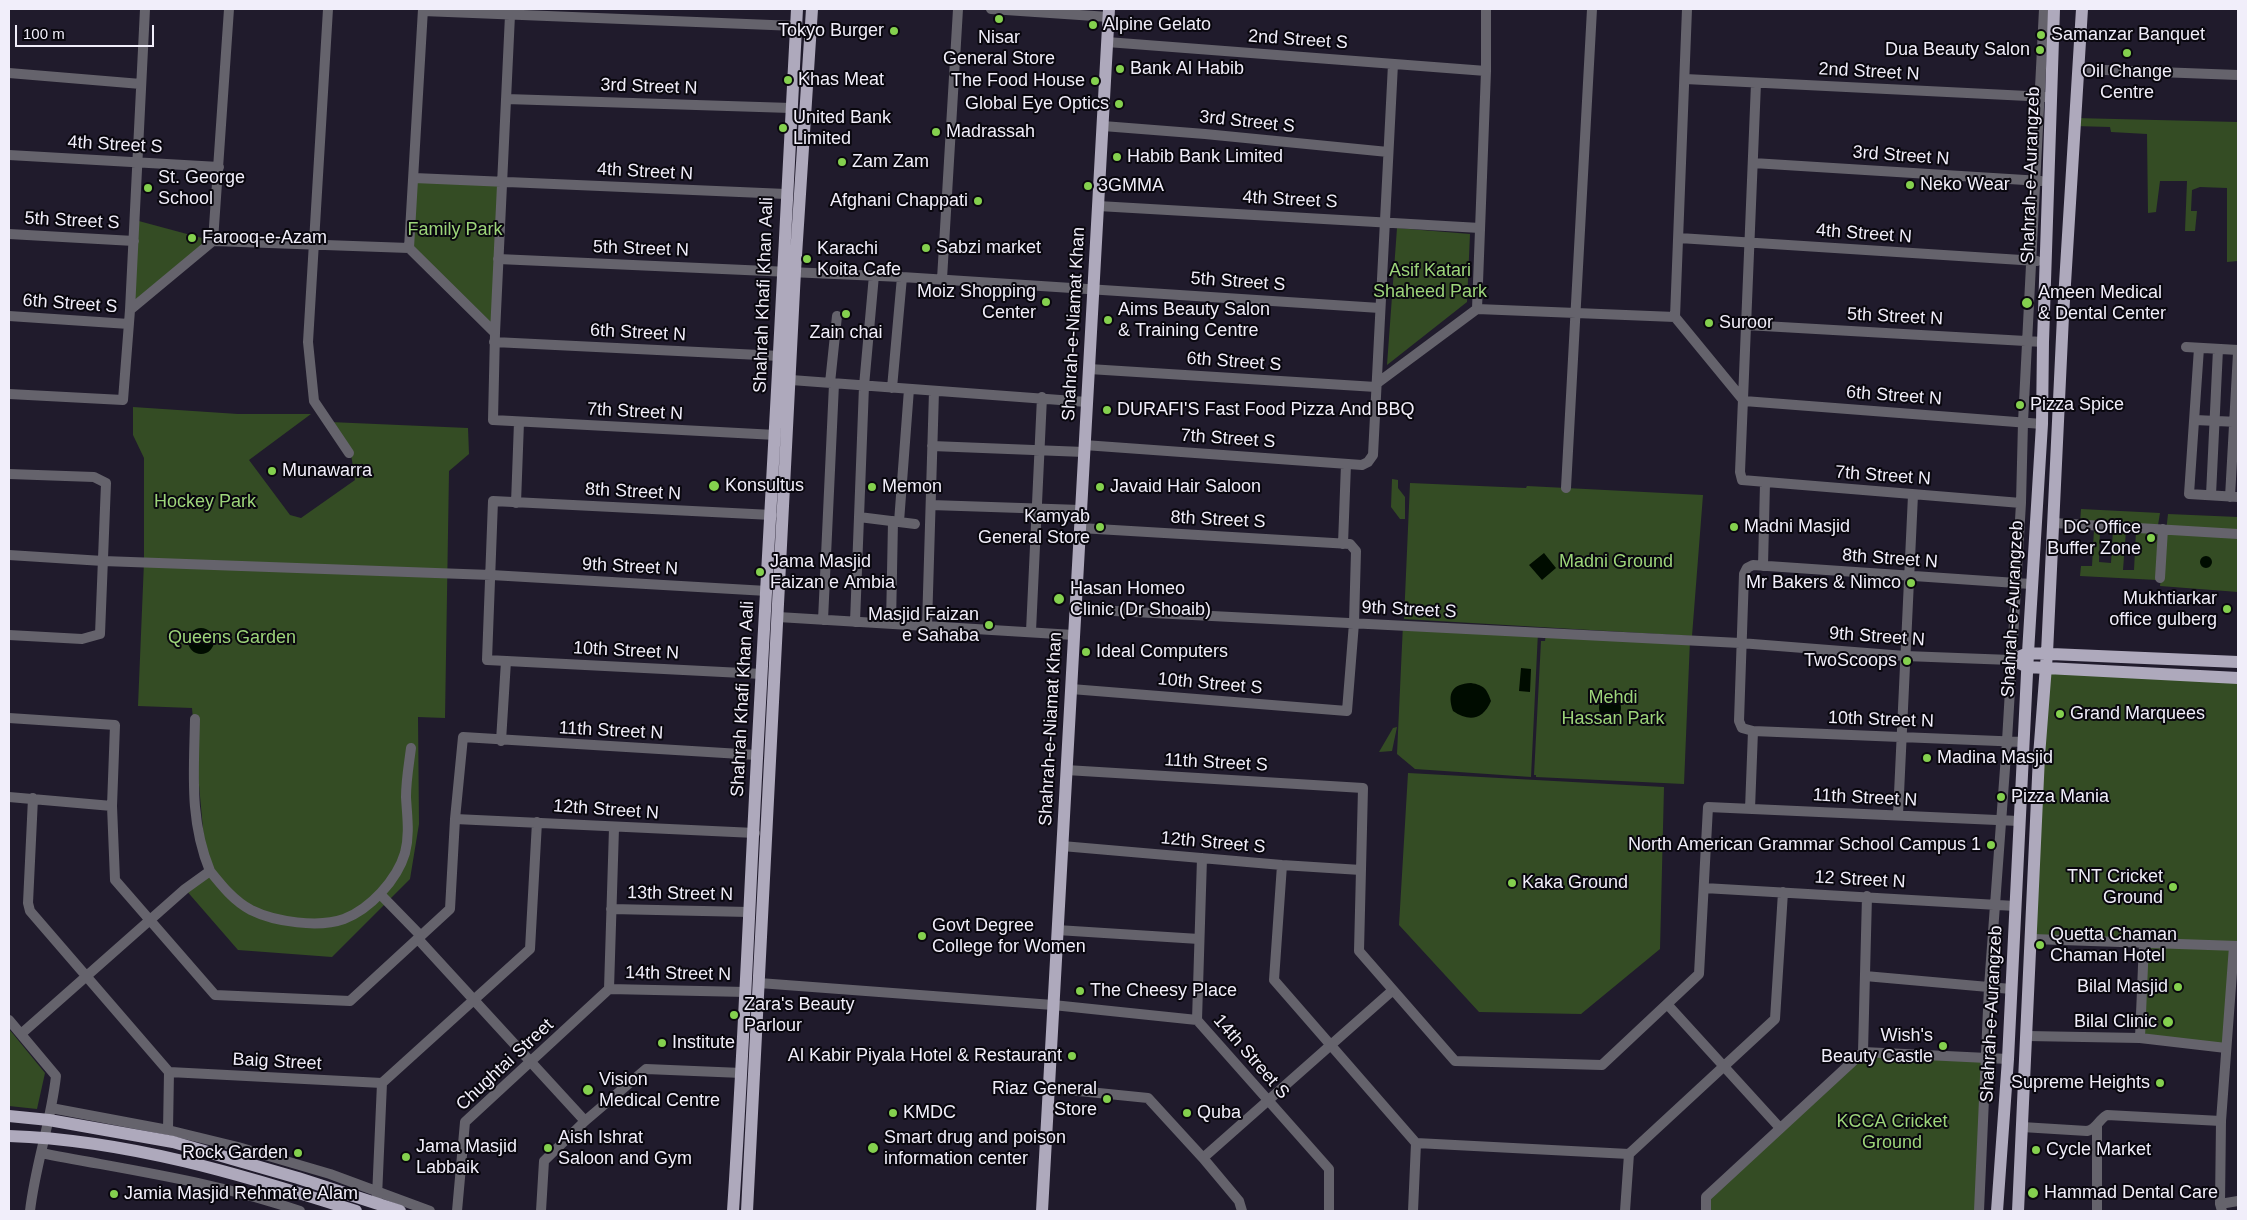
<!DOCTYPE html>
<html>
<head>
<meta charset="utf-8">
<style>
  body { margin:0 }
  #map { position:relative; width:2247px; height:1220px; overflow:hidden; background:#201b2c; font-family:Arial,sans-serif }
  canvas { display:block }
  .frame { position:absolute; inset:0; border:10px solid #f1eefa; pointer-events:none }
  .scale { position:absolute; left:15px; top:25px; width:139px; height:22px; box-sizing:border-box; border:2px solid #f1eefa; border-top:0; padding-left:6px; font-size:15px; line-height:18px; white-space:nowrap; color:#f1eefa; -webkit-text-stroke:4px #09070e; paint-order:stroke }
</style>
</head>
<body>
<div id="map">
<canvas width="2247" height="1220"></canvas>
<div class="frame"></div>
<div class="scale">100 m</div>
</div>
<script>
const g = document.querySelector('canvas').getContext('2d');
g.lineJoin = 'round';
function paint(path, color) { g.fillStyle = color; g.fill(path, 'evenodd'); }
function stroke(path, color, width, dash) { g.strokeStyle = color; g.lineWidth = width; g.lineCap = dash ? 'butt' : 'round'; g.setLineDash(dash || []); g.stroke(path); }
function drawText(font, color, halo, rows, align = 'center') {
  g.font = font + ' Arial,sans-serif'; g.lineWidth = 4; g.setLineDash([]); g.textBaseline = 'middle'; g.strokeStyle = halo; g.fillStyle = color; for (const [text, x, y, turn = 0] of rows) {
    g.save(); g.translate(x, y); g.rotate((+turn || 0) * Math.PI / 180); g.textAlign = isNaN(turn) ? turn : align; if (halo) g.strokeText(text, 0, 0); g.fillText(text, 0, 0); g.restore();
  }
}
paint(new Path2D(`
  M 2075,118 L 2238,122 L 2238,261 L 2227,262 L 2227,188 L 2200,187 L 2192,190 L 2191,211 L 2197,211 L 2195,231 L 2185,231 L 2187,181 L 2160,181 L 2156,212 L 2148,213 L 2147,134 L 2111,132 L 2110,127 L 2074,126 Z
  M 414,178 L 502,182 L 495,333 L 409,248 Z
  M 135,220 L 213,241 L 130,310 Z
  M 1397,228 L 1470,234 L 1467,302 L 1387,365 Z
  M 133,407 L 238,414 L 311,414 L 249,460 L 290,515 L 301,518 L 355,480 L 351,454 L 330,422 L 468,428 L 469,454 L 449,471 L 445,718 L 418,717 L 419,824 L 410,879 L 332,957 L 238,950 L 185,889 L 207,873 L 192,708 L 138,706 L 144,562 L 144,458 L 133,435 Z
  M 1392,479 L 1398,480 L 1398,488 L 1405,497 L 1405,519 L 1400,519 L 1391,507 Z
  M 1410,483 L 1526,488 L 1527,486 L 1703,495 L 1692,636 L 1404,619 Z
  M 2081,509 L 2160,513 L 2158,525 L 2080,523 Z
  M 2168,514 L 2238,517 L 2238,592 L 2160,586 Z
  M 2094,529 L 2100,529 L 2099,562 L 2111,563 L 2113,530 L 2126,530 L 2123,570 L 2134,570 L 2136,531 L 2160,531 L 2157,580 L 2080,576 L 2081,566 L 2092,566 Z
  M 1403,624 L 1538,632 L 1531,777 L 1415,769 L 1397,754 Z
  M 1546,633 L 1690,640 L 1684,784 L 1536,777 L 1536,775 L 1534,775 L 1541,641 L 1545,641 Z
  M 2046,668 L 2238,677 L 2238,947 L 2227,1048 L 2140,1038 L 2144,942 L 2030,937 Z
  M 1397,727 L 1392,751 L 1379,752 L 1393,728 Z
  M 1408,773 L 1664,787 L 1660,949 L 1581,1014 L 1479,1012 L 1399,925 Z
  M 9,1029 L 45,1073 L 37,1109 L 9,1106 Z
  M 1863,1052 L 1985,1061 L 1979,1211 L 1706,1211 L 1706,1197 Z`), '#344c24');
paint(new Path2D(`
  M 1544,553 L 1556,568 L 1542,580 L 1529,565 Z
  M2200 562a6 6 0 1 1 12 0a6 6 0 1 1-12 0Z
  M188 641a13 13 0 1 1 26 0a13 13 0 1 1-26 0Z
  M 1521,668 L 1531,669 L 1530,692 L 1519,691 Z
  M 1471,683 C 1484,685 1487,689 1491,701 C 1483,720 1469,722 1453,711 C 1447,693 1452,684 1471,683 Z
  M1599 708a11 11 0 1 1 22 0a11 11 0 1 1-22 0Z`), '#000c00');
stroke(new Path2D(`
  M 328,9 L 308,342 L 314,401 L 349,453
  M 991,9 L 1109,17
  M 423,11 L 796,26
  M 510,15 L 495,333 L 493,420 L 776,435
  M 1107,42 L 1486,71
  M 2078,69 L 2238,75
  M 9,73 L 141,84
  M 1685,79 L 2048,97
  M 1756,83 L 1740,472 L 1742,480 L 2021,503
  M 506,99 L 791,108
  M 1103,126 L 1205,134 L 1388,152
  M 9,155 L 219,167
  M 1753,163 L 2041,181
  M 414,178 L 786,194
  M 1098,206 L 1480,228
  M 9,234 L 134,241
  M 1679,238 L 2037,261
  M 213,241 L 229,9
  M 409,248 L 423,9
  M 498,259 L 902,277 L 1380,308
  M 942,279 L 958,9
  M 1477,309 L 1486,71 L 1486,9
  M 130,310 L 213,241 L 409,248 L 495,333
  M 9,316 L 129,324
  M 1675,317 L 1687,9
  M 1746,325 L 2043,342
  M 494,342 L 780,356
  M 2186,347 L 2238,350
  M 2199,348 L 2189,494 L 2238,497
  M 1089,369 L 1376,387
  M 791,380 L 1087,402
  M 830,383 L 837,316
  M 1376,384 L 1477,309 L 1675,317 L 1744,401 L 2042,424
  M 892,388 L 902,277
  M 9,394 L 123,400 L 130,310 L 145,9
  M 2195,420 L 2238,422
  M 1084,445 L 1362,465 L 1368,462 L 1373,455 L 1393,64
  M 932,446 L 1084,452
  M 9,474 L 94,477 L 106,483 L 100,634 L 82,639 L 9,635
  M 1566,488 L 1592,9
  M 2211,495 L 2218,349
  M 2230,497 L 2238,353
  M 516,503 L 519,422
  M 931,505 L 1081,510
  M 859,517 L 915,524
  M 899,522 L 909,389
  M 2054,523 L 2238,534
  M 1343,544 L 1346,464
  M 9,555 L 103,561 L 491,575 L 767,591
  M 1763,566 L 1765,483
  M 2160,578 L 2163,529
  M 1075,609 L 1740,643 L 1905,656 L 2011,660
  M 778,617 L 1074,635
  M 823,620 L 834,384
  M 855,622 L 864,386 L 874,275
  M 891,624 L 893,521
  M 927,626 L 934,391
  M 1031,631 L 1042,397
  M 762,674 L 487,660 L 493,501 L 772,515
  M 1071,689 L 1347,711 L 1354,623 L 1356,551 L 1350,544 L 1080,528
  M 9,718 L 115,725 L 112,806 L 115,880 L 215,995 L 350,1001 L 450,909 L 455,819 L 463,737 L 757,755
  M 501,741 L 506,661
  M 2023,742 L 1753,731 L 1742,728 L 1739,721 L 1744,574 L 1747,568 L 1753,565 L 2031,584
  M 1066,770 L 1363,788 L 1359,951 L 1455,1061 L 1602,1065 L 1699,974 L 1708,807 L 2019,821
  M 9,797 L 112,806
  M 33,798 L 28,903 L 30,911 L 169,1072 L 382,1083 L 530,949 L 537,822
  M 1750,809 L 1753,731
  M 1898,815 L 1913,495
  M 455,819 L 755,833
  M 1062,846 L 1282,865 L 1361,870
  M 1282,865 L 1274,980 L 1416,1143 L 1629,1154 L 1775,1019 L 1783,892
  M 210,871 C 222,886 234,901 251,910 C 275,922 319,928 344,919 C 370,909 397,880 405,853 C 410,834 407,816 406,797 C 406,780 409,764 411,748
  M 1704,888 L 2015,906
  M 380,894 L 421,936
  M 611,909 L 749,912
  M 1057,930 L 1199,939
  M 418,939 L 585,1121
  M 2032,939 L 2238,946
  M 1865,976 L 2011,989
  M 759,983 L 1053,1005 L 1197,1020 L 1329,1169 L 1329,1211
  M 609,989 L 614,828
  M 609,989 L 746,992
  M 1667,1004 L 1780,1128
  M 9,1020 L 56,1076 C 51,1122 35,1166 30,1211
  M 1197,1020 L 1202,858
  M 21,1034 L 185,889 L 210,871 C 189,820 194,772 195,719
  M 2027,1036 L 2140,1038 L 2226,1048
  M 2140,1038 L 2144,942
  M 1863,1052 L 1867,896
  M 1049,1088 L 1148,1098 L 1203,1158 L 1239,1201 L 1242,1211
  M 51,1108 L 168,1130 L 238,1147 L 330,1174 L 430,1211
  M 2022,1127 L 2087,1131 C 2097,1129 2098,1120 2107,1115 L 2221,1121
  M 168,1130 L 169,1072
  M 41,1153 C 128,1170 217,1182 300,1211
  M 1203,1158 L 1393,990
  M 377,1197 L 382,1083
  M 2220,1204 L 2238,1201
  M 457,1211 L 465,1122 L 609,989
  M 541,1211 L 544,1161 L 585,1121 L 646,1069 L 742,1073
  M 1413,1211 L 1416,1143
  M 1625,1211 L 1629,1154
  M 1706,1211 L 1706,1197 L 1863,1052 L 2008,1059
  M 1979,1211 L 1989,987 L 2007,741 L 2021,503 L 2023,422 L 2044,9
  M 2097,1211 L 2097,1126
  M 2222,1211 L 2220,1204 L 2221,1121 L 2234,946`), '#65636c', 10);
stroke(new Path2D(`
  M 2011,660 L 2028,653 L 2238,662
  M 2019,663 L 2027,667 L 2046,668 L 2238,678
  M 9,1116 L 49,1120 L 173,1142 L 298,1178 L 400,1211
  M 9,1136 C 128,1140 244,1175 356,1211
  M 733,1211 C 743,1060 749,909 757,758 C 771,508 784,259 797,9
  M 747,1211 L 795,271 L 812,9
  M 1042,1211 L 1109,9
  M 1997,1211 L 2008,1059 L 2028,653 L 2042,424 L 2043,342 L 2054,9
  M 2018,1211 L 2039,756 L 2047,653 L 2063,316 L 2082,9`), '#aea9bc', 12);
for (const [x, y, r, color] of [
  [999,19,5,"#84d04e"],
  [1093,25,5,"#84d04e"],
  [894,31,5,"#84d04e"],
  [2041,35,5,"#84d04e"],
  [2040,50,5,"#84d04e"],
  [2127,53,5,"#84d04e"],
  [1120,69,5,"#84d04e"],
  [788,80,5,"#84d04e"],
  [1095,81,5,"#84d04e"],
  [1119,104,5,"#84d04e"],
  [783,128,5,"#84d04e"],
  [936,132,5,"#84d04e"],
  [1117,157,5,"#84d04e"],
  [842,162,5,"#84d04e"],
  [1910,185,5,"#84d04e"],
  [1088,186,5,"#84d04e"],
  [148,188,5,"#84d04e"],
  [978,201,5,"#84d04e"],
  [192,238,5,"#84d04e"],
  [926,248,5,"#84d04e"],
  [807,259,5,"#84d04e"],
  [1046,302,5,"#84d04e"],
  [2027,303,6,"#84d04e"],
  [846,314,5,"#84d04e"],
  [1108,320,5,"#84d04e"],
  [1709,323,5,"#84d04e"],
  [2020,405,5,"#84d04e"],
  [1107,410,5,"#84d04e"],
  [272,471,5,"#84d04e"],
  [714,486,6,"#84d04e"],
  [872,487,5,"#84d04e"],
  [1100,487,5,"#84d04e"],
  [1100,527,5,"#84d04e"],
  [1734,527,5,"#84d04e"],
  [2151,538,5,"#84d04e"],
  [760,572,5,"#84d04e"],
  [1911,583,5,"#84d04e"],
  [1059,599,6,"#84d04e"],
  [2227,609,5,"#84d04e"],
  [989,625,5,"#84d04e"],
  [1086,652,5,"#84d04e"],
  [1907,661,5,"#84d04e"],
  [2060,714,5,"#84d04e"],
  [1927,758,5,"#84d04e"],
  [2001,797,5,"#84d04e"],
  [1991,845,5,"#84d04e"],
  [1512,883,5,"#84d04e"],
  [2173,887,5,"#84d04e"],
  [922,936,5,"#84d04e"],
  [2040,945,5,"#84d04e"],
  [2178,987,5,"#84d04e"],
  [1080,991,5,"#84d04e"],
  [734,1015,5,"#84d04e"],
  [2168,1022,6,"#84d04e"],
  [662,1043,5,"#84d04e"],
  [1943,1046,5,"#84d04e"],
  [1072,1056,5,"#84d04e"],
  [2160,1083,5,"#84d04e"],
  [588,1090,6,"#84d04e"],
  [1107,1099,5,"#84d04e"],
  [893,1113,5,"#84d04e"],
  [1187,1113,5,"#84d04e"],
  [548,1148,5,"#84d04e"],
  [873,1148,6,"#84d04e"],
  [2036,1150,5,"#84d04e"],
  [298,1153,5,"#84d04e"],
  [406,1157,5,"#84d04e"],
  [2033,1193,6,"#84d04e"],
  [114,1194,5,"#84d04e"]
]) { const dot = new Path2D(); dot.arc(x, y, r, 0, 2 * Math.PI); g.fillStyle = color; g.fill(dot); stroke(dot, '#09070e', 2); }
drawText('18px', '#f1eefa', '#09070e', [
  ["Alpine Gelato",1103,25],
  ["Tokyo Burger",884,31,"right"],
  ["Samanzar Banquet",2051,35],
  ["Nisar",999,38,"center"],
  ["General Store",999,59,"center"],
  ["Dua Beauty Salon",2030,50,"right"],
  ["Bank Al Habib",1130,69],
  ["Oil Change",2127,72,"center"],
  ["Centre",2127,93,"center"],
  ["Khas Meat",798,80],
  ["The Food House",1085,81,"right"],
  ["Global Eye Optics",1109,104,"right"],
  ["United Bank",793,118],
  ["Limited",793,139],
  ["Madrassah",946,132],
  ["Habib Bank Limited",1127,157],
  ["Zam Zam",852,162],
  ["St. George",158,178],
  ["School",158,199],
  ["Neko Wear",1920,185],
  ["3GMMA",1098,186],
  ["Afghani Chappati",968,201,"right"],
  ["Farooq-e-Azam",202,238],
  ["Sabzi market",936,248],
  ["Karachi",817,249],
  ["Koita Cafe",817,270],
  ["Moiz Shopping",1036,292,"right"],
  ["Center",1036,313,"right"],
  ["Ameen Medical",2038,293],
  ["& Dental Center",2038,314],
  ["Aims Beauty Salon",1118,310],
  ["& Training Centre",1118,331],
  ["Suroor",1719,323],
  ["Zain chai",846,333,"center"],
  ["Pizza Spice",2030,405],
  ["DURAFI'S Fast Food Pizza And BBQ",1117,410],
  ["Munawarra",282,471],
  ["Konsultus",725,486],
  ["Memon",882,487],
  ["Javaid Hair Saloon",1110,487],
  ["Kamyab",1090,517,"right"],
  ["General Store",1090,538,"right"],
  ["Madni Masjid",1744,527],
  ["DC Office",2141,528,"right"],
  ["Buffer Zone",2141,549,"right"],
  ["Jama Masjid",770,562],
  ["Faizan e Ambia",770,583],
  ["Mr Bakers & Nimco",1901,583,"right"],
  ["Hasan Homeo",1070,589],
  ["Clinic (Dr Shoaib)",1070,610],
  ["Mukhtiarkar",2217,599,"right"],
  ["office gulberg",2217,620,"right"],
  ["Masjid Faizan",979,615,"right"],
  ["e Sahaba",979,636,"right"],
  ["Ideal Computers",1096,652],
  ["TwoScoops",1897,661,"right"],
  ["Grand Marquees",2070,714],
  ["Madina Masjid",1937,758],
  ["Pizza Mania",2011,797],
  ["North American Grammar School Campus 1",1981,845,"right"],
  ["TNT Cricket",2163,877,"right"],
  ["Ground",2163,898,"right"],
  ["Kaka Ground",1522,883],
  ["Govt Degree",932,926],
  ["College for Women",932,947],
  ["Quetta Chaman",2050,935],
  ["Chaman Hotel",2050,956],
  ["Bilal Masjid",2168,987,"right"],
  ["The Cheesy Place",1090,991],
  ["Zara's Beauty",744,1005],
  ["Parlour",744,1026],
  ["Bilal Clinic",2157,1022,"right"],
  ["Wish's",1933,1036,"right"],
  ["Beauty Castle",1933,1057,"right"],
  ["Institute",672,1043],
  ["Al Kabir Piyala Hotel & Restaurant",1062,1056,"right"],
  ["Vision",599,1080],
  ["Medical Centre",599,1101],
  ["Supreme Heights",2150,1083,"right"],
  ["Riaz General",1097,1089,"right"],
  ["Store",1097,1110,"right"],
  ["KMDC",903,1113],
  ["Quba",1197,1113],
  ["Aish Ishrat",558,1138],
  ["Saloon and Gym",558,1159],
  ["Smart drug and poison",884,1138],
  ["information center",884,1159],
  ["Jama Masjid",416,1147],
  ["Labbaik",416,1168],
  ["Cycle Market",2046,1150],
  ["Rock Garden",288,1153,"right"],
  ["Hammad Dental Care",2044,1193],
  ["Jamia Masjid Rehmat e Alam",124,1194]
], 'left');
drawText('18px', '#f1eefa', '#09070e', [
  ["2nd Street S",1298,40,4],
  ["2nd Street N",1869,72,3],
  ["3rd Street N",649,87,2],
  ["3rd Street S",1247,122,6],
  ["4th Street S",115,145,3],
  ["3rd Street N",1901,156,4],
  ["4th Street N",645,172,3],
  ["Shahrah-e-Aurangzeb",2031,175,-88],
  ["4th Street S",1290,200,3],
  ["5th Street S",72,221,3],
  ["4th Street N",1864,234,4],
  ["5th Street N",641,249,2],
  ["5th Street S",1238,282,4],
  ["Shahrah Khafi Khan Aali",764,295,-88],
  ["6th Street S",70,304,4],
  ["5th Street N",1895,317,3],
  ["Shahrah-e-Niamat Khan",1074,324,-87],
  ["6th Street N",638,333,3],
  ["6th Street S",1234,362,4],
  ["6th Street N",1894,396,4],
  ["7th Street N",635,412,3],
  ["7th Street S",1228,439,4],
  ["7th Street N",1883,476,4],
  ["8th Street N",633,492,3],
  ["8th Street S",1218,520,3],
  ["8th Street N",1890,559,4],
  ["9th Street N",630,567,3],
  ["Shahrah-e-Aurangzeb",2013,609,-87],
  ["9th Street S",1409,610,3],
  ["9th Street N",1877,637,4],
  ["10th Street N",626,651,3],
  ["10th Street S",1210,684,5],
  ["Shahrah Khafi Khan Aali",743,699,-87],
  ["10th Street N",1881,720,2],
  ["Shahrah-e-Niamat Khan",1051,729,-87],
  ["11th Street N",611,731,3],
  ["11th Street S",1216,763,3],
  ["11th Street N",1865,798,3],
  ["12th Street N",606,810,4],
  ["12th Street S",1213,843,5],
  ["12 Street N",1860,880,3],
  ["13th Street N",680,894,1],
  ["14th Street N",678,974,1],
  ["Shahrah-e-Aurangzeb",1992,1014,-87],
  ["14th Street S",1251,1057,49],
  ["Baig Street",277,1062,3],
  ["Chughtai Street",505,1065,-43]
]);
drawText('18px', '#9dd57a', '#09070e', [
  ["Family Park",455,230],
  ["Asif Katari",1430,271],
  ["Shaheed Park",1430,292],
  ["Hockey Park",205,502],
  ["Madni Ground",1616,562],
  ["Queens Garden",232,638],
  ["Mehdi",1613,698],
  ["Hassan Park",1613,719],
  ["KCCA Cricket",1892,1122],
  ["Ground",1892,1143]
]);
</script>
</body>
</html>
